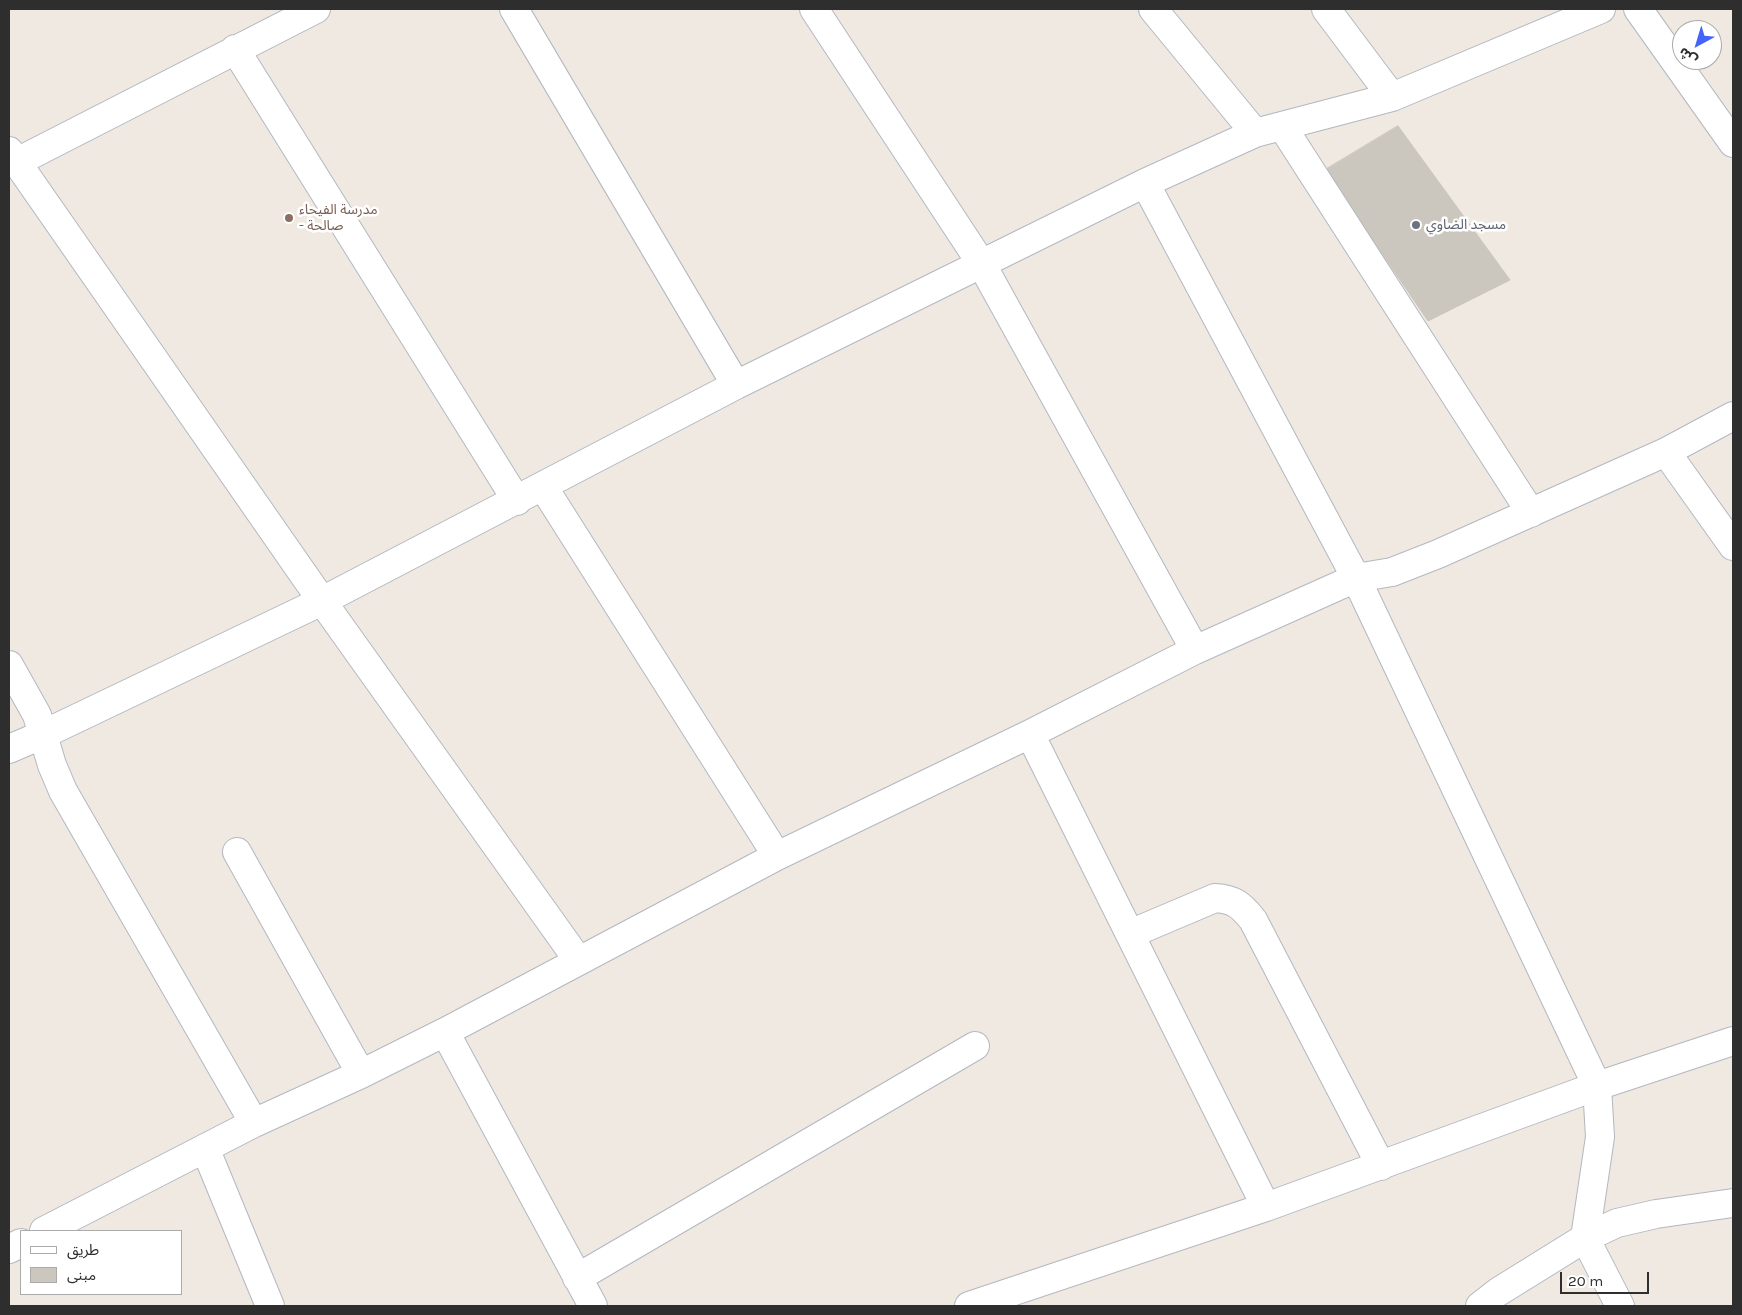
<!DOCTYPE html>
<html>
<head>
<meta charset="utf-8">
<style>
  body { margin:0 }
  #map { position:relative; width:1742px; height:1315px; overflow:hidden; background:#efe9e1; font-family:Karla,"Noto Sans Arabic",sans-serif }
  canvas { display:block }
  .frame { position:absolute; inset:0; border:10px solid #2e2e2e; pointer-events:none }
  .legend { position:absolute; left:20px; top:1230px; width:162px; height:65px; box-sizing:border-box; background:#fff; border:1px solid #ababab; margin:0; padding:6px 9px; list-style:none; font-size:15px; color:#2e2e2e }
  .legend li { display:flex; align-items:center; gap:10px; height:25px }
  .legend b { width:25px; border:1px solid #ababab }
  .north { position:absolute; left:1672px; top:20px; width:50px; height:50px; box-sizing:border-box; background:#fff; border:1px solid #ababab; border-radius:50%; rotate:219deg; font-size:14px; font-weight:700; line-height:20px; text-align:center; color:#2e2e2e }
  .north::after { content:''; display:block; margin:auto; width:18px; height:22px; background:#4264fb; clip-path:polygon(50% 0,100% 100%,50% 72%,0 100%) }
  .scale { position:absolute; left:1560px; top:1272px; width:89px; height:22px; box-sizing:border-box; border:2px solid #2e2e2e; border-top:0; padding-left:6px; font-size:15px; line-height:18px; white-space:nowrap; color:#2e2e2e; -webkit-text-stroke:4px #fff; paint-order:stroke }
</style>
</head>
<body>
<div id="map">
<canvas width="1742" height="1315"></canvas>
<div class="frame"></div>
<ul class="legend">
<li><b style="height:6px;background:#fff"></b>طريق</li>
<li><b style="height:14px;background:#cbc7bf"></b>مبنى</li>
</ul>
<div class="north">ش</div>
<div class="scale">20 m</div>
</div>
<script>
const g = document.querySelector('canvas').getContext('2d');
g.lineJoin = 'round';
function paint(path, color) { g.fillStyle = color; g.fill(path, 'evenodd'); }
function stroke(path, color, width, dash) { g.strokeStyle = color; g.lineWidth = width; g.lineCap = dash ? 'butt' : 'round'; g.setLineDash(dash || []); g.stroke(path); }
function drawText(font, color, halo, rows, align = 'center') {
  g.font = font + ' Karla,"Noto Sans Arabic",sans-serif'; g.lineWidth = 5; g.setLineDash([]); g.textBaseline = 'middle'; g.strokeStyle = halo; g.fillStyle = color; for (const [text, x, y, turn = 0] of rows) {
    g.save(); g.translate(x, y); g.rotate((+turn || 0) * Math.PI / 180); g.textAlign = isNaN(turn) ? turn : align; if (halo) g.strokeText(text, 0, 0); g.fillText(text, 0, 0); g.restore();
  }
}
const building = new Path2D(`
  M 1398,126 L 1510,280 L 1428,321 L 1325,170 Z`);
paint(building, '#cbc7bf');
stroke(building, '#cbc5ba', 1);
const minor = new Path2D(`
  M 514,9 L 736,385
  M 814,9 L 981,263 L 1195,650
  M 1153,9 L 1255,133
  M 1326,9 L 1392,97
  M 1638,9 L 1733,143
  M 235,49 L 517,501
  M 1282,126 L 1531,513
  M 9,151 L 322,601 L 578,960
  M 17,162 L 316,9
  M 1145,183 L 1356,578 L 1597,1086 L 1600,1137 L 1585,1238 L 1620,1306
  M 1666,452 L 1733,546
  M 544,488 L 777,856
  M 9,665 L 37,715 L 52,765 L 63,791 L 254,1123
  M 1030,734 L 1266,1207
  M 9,749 L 44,734 L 322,601 L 736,385 L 1145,183 L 1255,133 L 1392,97 L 1601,9
  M 237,852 L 361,1074
  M 1130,934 L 1215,898 C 1234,899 1241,905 1253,920 L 1381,1166
  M 445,1032 L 593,1306
  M 205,1148 L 270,1306
  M 44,1231 L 254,1123 L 361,1074 L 445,1032 L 777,856 L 1030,734 L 1195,650 L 1356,578 L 1392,572 L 1438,554 L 1666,452 L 1733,416
  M 9,1249 L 21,1243
  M 577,1278 L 975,1046
  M 969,1306 L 1266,1207 L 1597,1086 L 1733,1041
  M 1480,1306 L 1498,1292 L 1585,1238 L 1617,1223 L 1656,1214 L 1733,1203`);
stroke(minor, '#b4b7c1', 30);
stroke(minor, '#fff', 28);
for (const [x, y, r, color] of [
  [289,218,5,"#8d6e63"],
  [1416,225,5,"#6b7280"]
]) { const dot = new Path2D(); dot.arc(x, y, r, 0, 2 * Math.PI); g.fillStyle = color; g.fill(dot); stroke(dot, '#fff', 2); }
drawText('14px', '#785e54', '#fff', [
  ["مدرسة الفيحاء",299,210],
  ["- صالحة",299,226]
], 'left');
drawText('14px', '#5b616d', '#fff', [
  ["مسجد الضاوي",1426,225]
], 'left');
</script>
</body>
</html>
